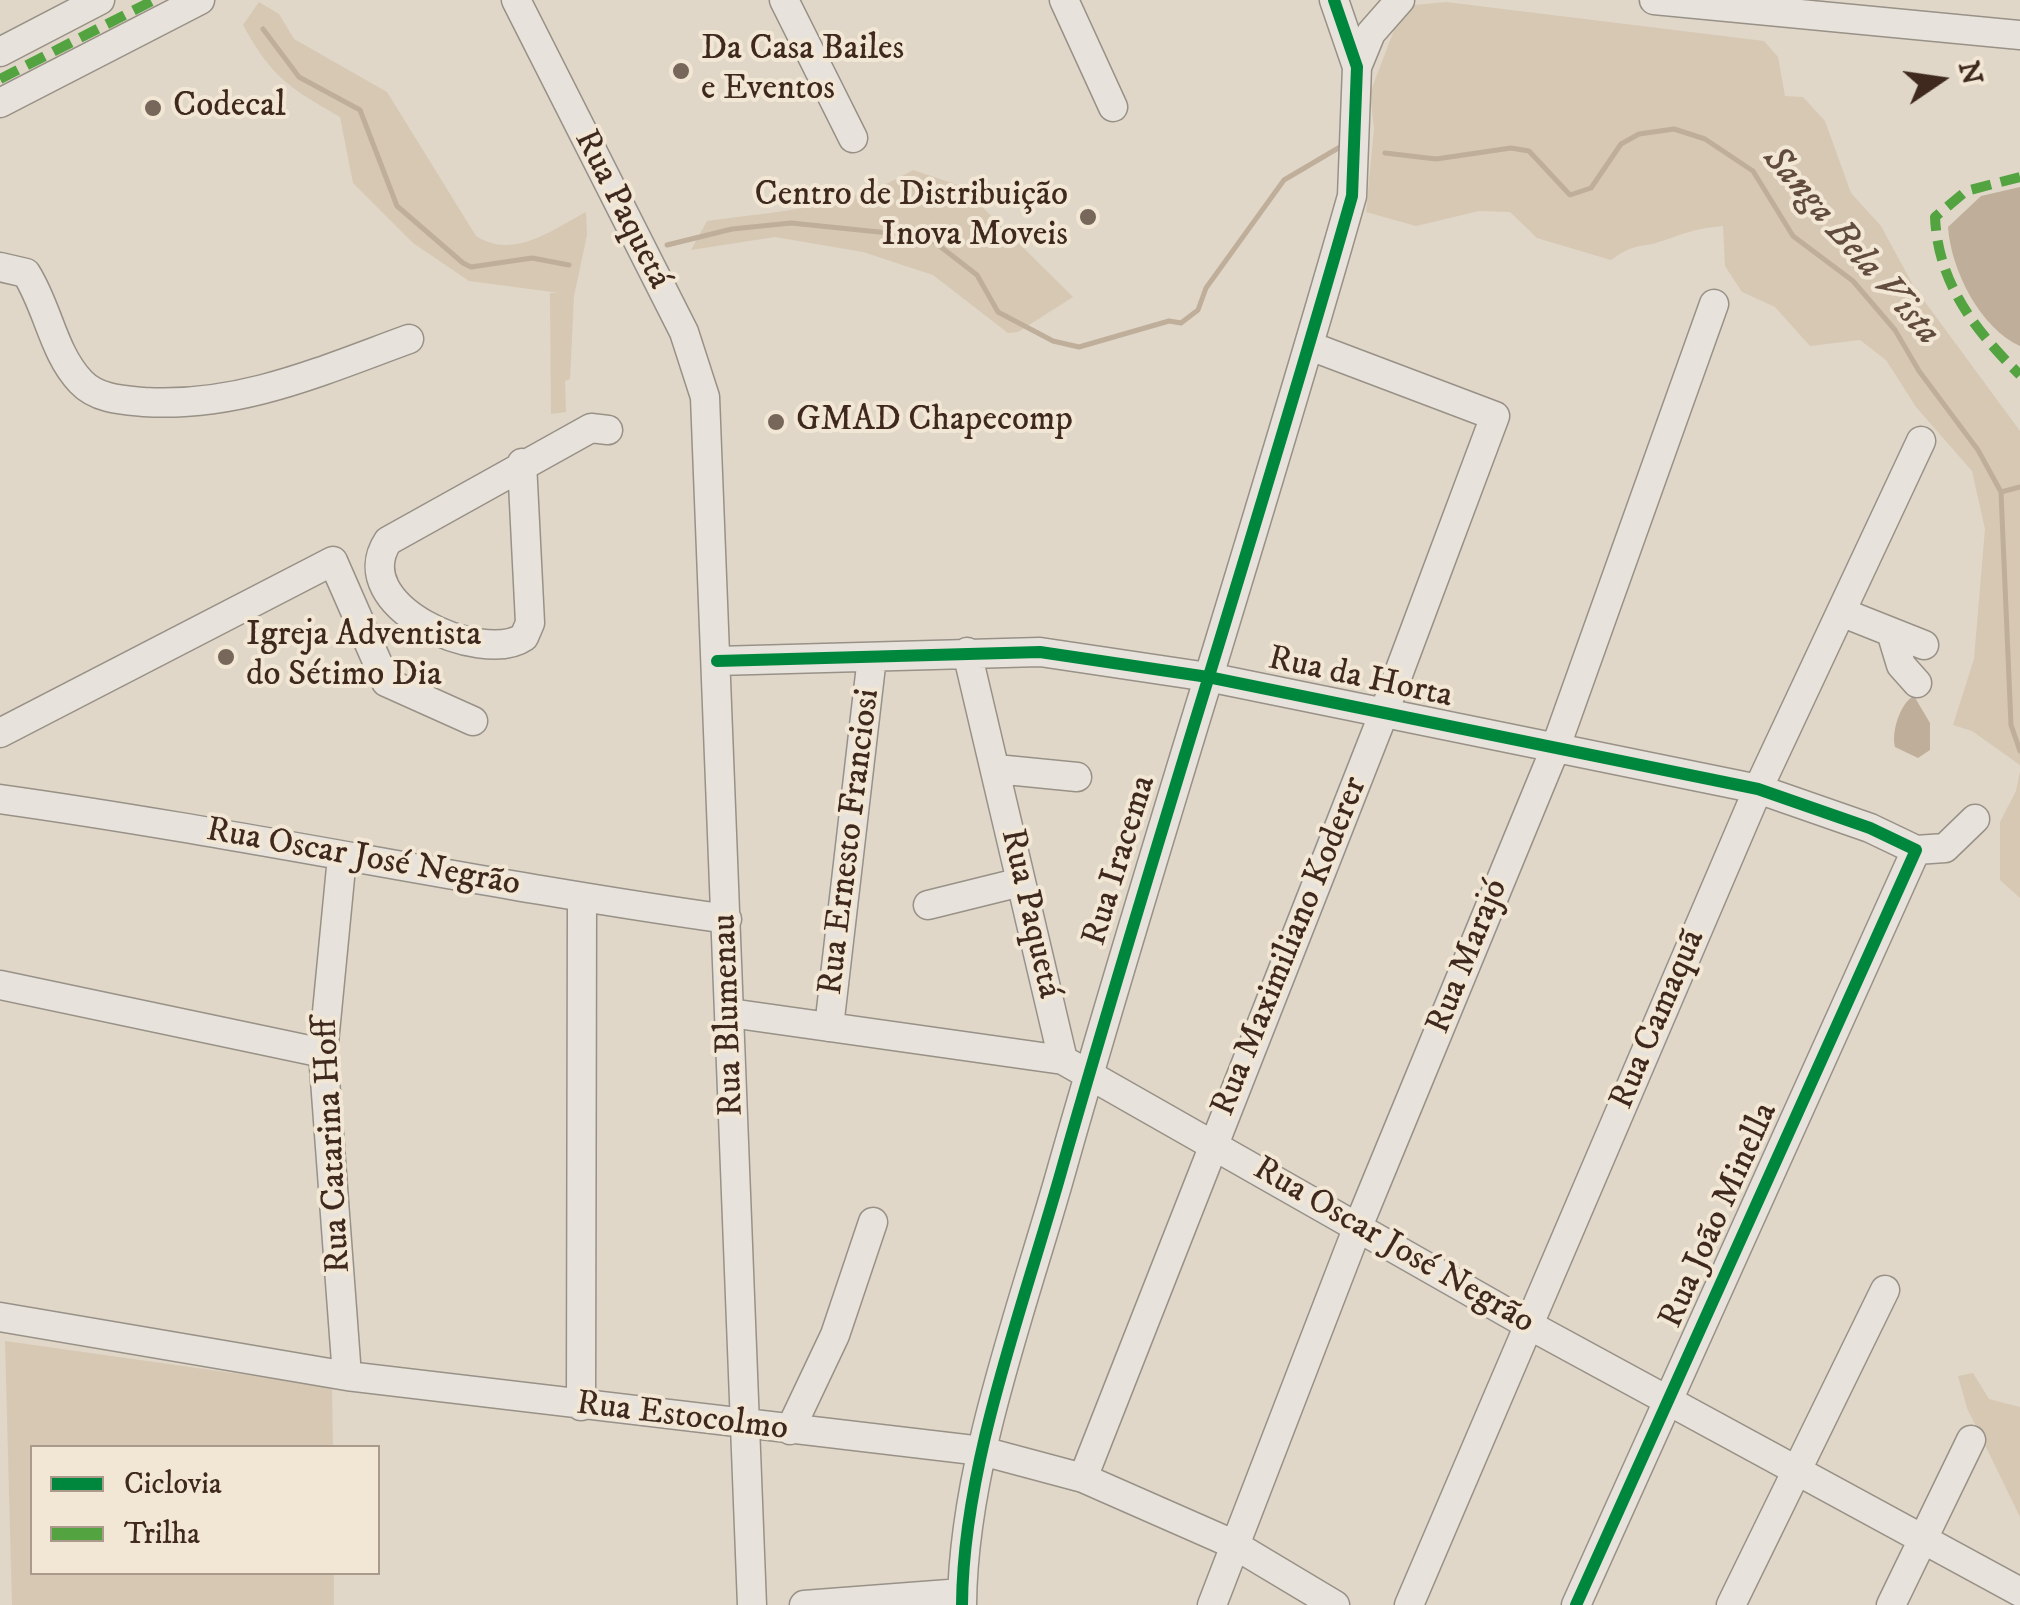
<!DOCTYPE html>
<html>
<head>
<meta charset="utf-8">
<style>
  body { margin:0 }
  #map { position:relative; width:2020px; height:1605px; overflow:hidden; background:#e0d7c8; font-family:"IM FELL DW Pica",serif }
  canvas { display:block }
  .legend { position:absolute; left:30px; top:1445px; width:350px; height:130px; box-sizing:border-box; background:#f2e6d4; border:2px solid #aa9a8b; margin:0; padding:12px 18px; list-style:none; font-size:30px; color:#3f291e }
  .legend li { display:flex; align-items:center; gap:20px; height:50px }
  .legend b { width:50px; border:2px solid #aa9a8b }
  .north { position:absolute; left:1890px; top:30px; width:100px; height:100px; -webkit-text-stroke:8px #f2e6d4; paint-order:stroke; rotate:77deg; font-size:28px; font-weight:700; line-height:40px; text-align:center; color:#3f291e }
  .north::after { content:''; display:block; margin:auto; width:35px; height:45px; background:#3f291e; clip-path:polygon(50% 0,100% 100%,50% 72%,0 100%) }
</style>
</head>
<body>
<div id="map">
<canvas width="2020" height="1605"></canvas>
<ul class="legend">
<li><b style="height:12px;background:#00873e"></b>Ciclovia</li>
<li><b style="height:12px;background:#54a341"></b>Trilha</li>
</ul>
<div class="north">N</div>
</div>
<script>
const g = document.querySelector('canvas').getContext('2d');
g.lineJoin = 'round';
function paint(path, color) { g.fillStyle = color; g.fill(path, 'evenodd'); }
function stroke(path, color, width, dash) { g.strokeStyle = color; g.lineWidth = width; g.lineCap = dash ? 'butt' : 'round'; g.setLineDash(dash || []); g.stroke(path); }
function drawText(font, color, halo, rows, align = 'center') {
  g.font = font + ' "IM FELL DW Pica",serif'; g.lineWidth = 8; g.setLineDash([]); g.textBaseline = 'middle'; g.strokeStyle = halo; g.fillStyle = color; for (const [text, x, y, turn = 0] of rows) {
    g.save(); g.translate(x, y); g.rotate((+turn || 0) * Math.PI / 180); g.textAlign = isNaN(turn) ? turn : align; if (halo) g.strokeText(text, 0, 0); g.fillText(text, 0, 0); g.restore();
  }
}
paint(new Path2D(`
  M 259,2 L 279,14 L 294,39 L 387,92 L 476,236 C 513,260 552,230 586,212 L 587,235 L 574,296 L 570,379 L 565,381 L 566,412 L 551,414 L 550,293 L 560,293 L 469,281 L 413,243 L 353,183 L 340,117 C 289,87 273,79 243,25 Z
  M 1446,2 L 1764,41 L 1778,57 L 1785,96 L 1803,97 L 1825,121 L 1851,193 L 1881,226 L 1914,287 L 2020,431 L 2020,765 L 1972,731 L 1953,725 L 1974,659 L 1985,529 L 1972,471 L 1916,407 L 1886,360 L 1860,340 L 1810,346 L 1775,307 L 1742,292 L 1725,266 L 1723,226 C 1698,228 1685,233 1662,241 C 1638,249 1636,242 1611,260 L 1537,238 L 1510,212 L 1479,211 L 1416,226 L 1366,212 L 1374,129 L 1370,93 L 1396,25 L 1415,5 Z
  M 913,170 L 961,186 L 1073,297 L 1018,332 L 1008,333 L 933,275 L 863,252 L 775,237 L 691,250 L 707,221 C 780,211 848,208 913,170 Z
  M 2020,771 L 2020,898 L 2000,880 L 2000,822 L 2016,791 Z
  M 5,1341 L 332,1387 L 333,1447 L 32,1448 L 32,1572 L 334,1573 L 334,1605 L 12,1605 Z
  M 1973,1373 L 1989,1399 L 2020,1407 L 2020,1517 L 1967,1408 L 1958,1376 Z`), '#d6c8b3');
paint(new Path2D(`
  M 2020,187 L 2020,346 C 1980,328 1951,270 1948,227 L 1981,196 Z
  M 1914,696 L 1930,723 L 1930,750 L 1918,758 L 1895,747 C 1891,731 1901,702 1914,696 Z`), '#bfae9a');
stroke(new Path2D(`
  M 263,29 L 299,77 L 360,110 L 397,206 L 463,263 L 471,267 L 532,258 L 569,265
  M 1385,153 L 1436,159 L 1511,148 L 1529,151 L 1570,195 L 1591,188 L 1621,144 L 1639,134 L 1674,129 L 1705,139 L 1753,171 L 1793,236 L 1853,281 L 1895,330 L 1919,371 L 1978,450 L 2001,492 L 2011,725 L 2020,751
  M 667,245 L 732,229 L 791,223 L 928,237 L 977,275 L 998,312 L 1053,341 L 1079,347 L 1169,321 L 1181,323 L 1198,310 L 1206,288 L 1284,180 L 1340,147
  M 2001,492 L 2020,487`), '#bfae9a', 5);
const minor = new Path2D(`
  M 516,0 L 684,332 L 705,397 L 752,1605
  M 784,0 L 853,138
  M 1064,0 L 1113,107
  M 1654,0 L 2020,35
  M 0,52 L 100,0
  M 1357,67 L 1371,33 L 1400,0
  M 0,103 L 200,0
  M 0,267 L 26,273 C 48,307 53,353 81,382 C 97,399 122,400 144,402 C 239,408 321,371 409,339
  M 522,463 L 530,623 L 524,637 C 482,666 345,606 388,541 L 591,428 L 608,430
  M 1841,612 L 1924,645
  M 1891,632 L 1901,665 L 1917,683
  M 967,652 L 1063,1060
  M 717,661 L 1040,652 L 1208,677 L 1758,789 L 1870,828 L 1916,850 L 1945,848 L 1975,819
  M 0,733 L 333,561 L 386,682 L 473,721
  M 996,769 L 1077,777
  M 0,799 C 243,833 483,885 727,919
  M 342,857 L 323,1053 L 347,1376
  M 928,905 L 1021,882
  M 0,985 L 323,1053
  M 730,1013 L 1063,1060 L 1529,1325 L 2020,1592
  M 829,1027 L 872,657
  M 0,1317 L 347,1376 L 982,1451 L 1083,1478 L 1233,1544 L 1335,1605
  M 581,1406 L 582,899
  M 790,1430 L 835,1335 L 873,1222
  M 1083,1478 L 1383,715 L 1495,416 L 1310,346
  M 804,1605 L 962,1593
  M 962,1605 C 963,1463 1025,1302 1063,1165 C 1155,841 1260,521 1352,196 L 1357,67 L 1334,0
  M 1212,1605 L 1357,1229 L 1555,749 L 1714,304
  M 1409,1605 L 1758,789 L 1921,441
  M 1576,1605 L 1916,850
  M 1731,1605 L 1885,1290
  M 1891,1605 L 1971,1440`);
stroke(minor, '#989187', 31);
stroke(minor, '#e7e2db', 28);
stroke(new Path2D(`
  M 0,79 L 154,0
  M 2020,177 L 1966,191 L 1935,217 C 1938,283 1974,329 2020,375`), '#54a341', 10, [20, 10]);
stroke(new Path2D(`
  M 717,661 L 1040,652 L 1208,677 L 1758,789 L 1870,828 L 1916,850 L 1576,1605
  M 962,1605 C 963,1463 1025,1302 1063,1165 C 1155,841 1260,521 1352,196 L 1357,67 L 1334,0`), '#00873e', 12);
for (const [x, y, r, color] of [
  [681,71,10,"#77665a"],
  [153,108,10,"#77665a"],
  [1088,217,10,"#77665a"],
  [776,422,10,"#77665a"],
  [226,657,10,"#77665a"]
]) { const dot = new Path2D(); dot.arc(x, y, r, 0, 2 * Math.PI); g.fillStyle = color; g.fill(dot); stroke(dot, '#f2e6d4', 4); }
drawText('35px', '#3f291e', '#f2e6d4', [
  ["Da Casa Bailes",701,51],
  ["e Eventos",701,91],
  ["Codecal",173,108],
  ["Centro de Distribuição",1068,197,"right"],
  ["Inova Moveis",1068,237,"right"],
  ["GMAD Chapecomp",796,422],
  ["Igreja Adventista",246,637],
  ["do Sétimo Dia",246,677]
], 'left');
drawText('35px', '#3f291e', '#f2e6d4', [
  ["Rua Paquetá",621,210,63],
  ["Rua da Horta",1360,679,12],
  ["Rua Ernesto Franciosi",851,842,-83],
  ["Rua Oscar José Negrão",363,859,10],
  ["Rua Iracema",1121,861,-73],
  ["Rua Paquetá",1029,914,77],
  ["Rua Maximiliano Koderer",1291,947,-68],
  ["Rua Marajó",1469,957,-68],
  ["Rua Blumenau",730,1015,-92],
  ["Rua Camaquã",1659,1020,-67],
  ["Rua Catarina Hoff",334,1146,-93],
  ["Rua João Minella",1720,1216,-66],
  ["Rua Oscar José Negrão",1393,1247,30],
  ["Rua Estocolmo",682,1418,7]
]);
drawText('italic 38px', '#614c3e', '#f2e6d4', [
  ["Sanga Bela Vista",1850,247,49]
]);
</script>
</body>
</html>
